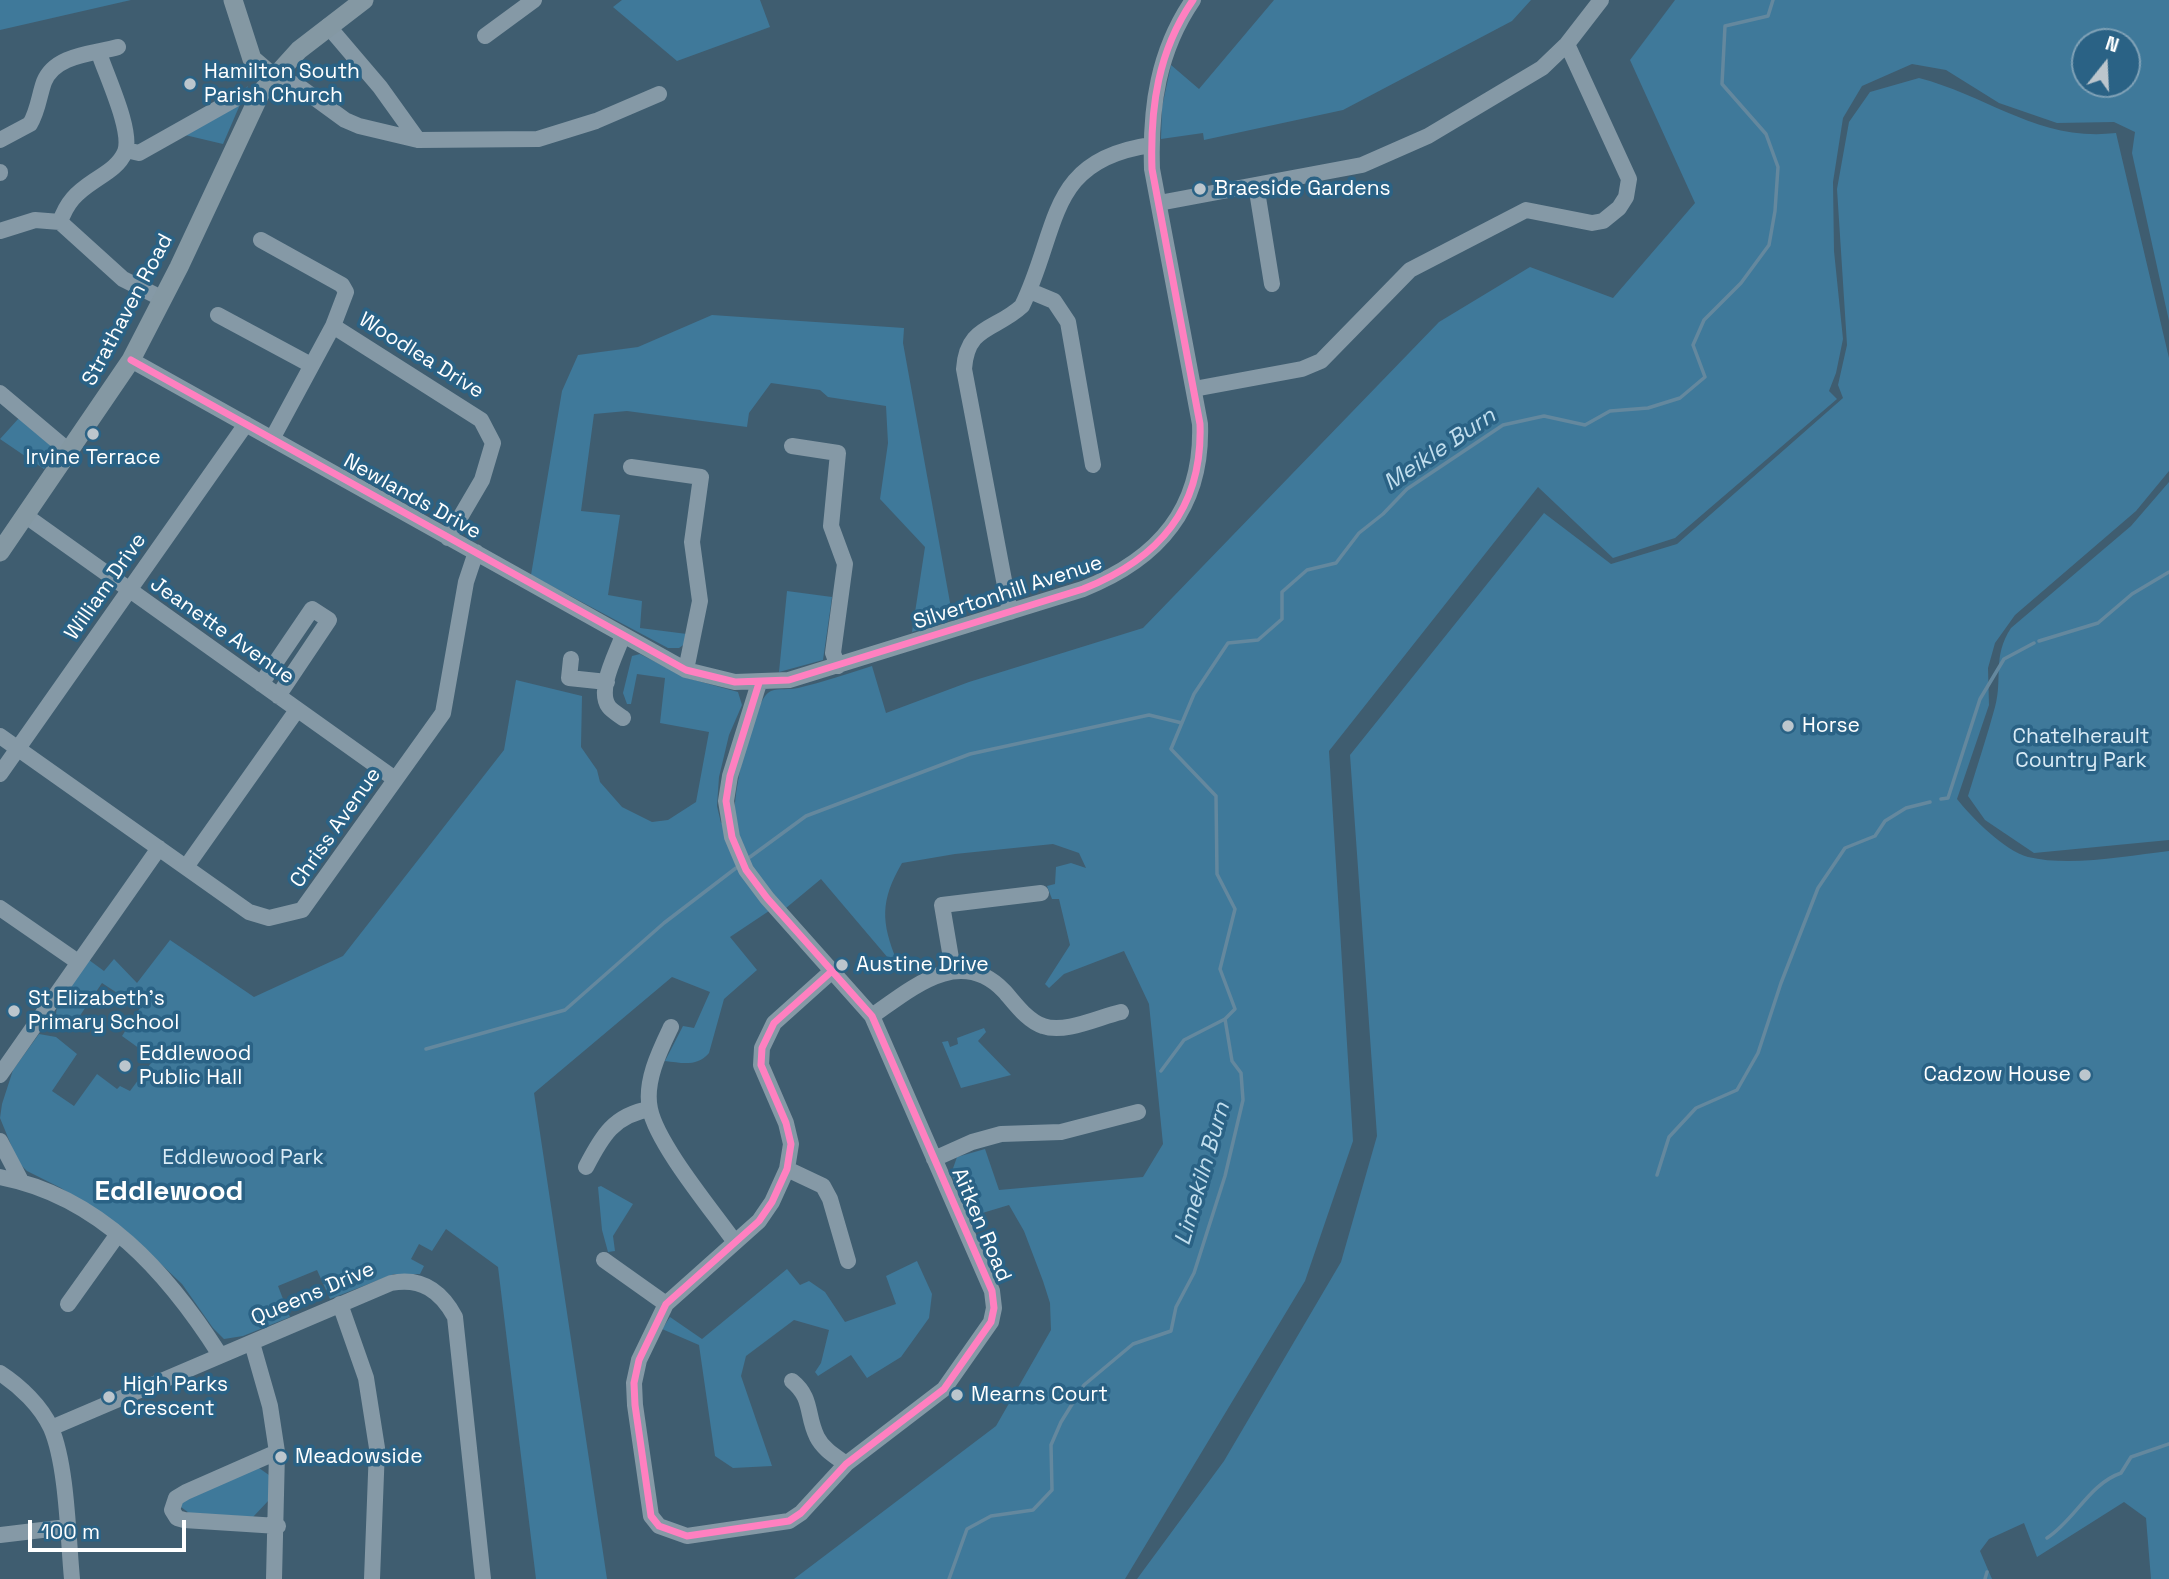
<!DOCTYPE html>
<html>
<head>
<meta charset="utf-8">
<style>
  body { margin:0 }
  #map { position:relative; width:2169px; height:1579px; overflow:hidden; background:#3f5d70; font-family:"Space Grotesk",sans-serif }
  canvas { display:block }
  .north { position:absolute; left:2071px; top:28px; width:70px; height:70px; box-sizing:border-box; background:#2a6285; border:2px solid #7fa1b6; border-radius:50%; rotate:18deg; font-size:19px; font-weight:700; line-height:28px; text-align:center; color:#fff }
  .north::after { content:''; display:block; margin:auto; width:24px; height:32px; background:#bcc6cd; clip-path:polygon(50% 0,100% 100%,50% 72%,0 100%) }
  .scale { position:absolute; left:28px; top:1520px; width:158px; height:32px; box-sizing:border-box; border:4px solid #fff; border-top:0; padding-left:9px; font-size:21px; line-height:24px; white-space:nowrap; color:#fff; -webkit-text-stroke:5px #2a6285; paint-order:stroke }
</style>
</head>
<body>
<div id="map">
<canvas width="2169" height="1579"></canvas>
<div class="north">N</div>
<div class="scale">100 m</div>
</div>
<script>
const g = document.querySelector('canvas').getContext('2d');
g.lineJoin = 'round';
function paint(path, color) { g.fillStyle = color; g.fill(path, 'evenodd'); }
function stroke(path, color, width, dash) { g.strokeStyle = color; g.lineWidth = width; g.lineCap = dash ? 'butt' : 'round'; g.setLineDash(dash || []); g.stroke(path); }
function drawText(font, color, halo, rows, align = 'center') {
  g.font = font + ' "Space Grotesk",sans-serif'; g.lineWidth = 7; g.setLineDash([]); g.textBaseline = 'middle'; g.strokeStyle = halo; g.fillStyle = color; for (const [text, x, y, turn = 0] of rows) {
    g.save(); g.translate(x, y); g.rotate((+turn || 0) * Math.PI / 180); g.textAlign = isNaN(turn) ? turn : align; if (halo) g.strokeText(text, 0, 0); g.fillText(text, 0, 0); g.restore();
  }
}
paint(new Path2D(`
  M 0,0 L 131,0 L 0,30 Z
  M 622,0 L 760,0 L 770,27 L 677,61 L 613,7 Z
  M 1274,0 L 1531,0 L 1512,21 L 1343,110 L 1204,140 L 1203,133 L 1161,139 L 1162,107 L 1171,65 L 1199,89 Z
  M 1675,0 L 2169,0 L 2169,321 L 2132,153 L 2135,132 L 2114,122 L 2057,123 L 1999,103 L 1946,70 L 1912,64 L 1862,86 L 1843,118 L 1833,182 L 1834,251 L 1843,339 L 1836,373 L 1829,391 L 1837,399 L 1675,538 L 1613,558 L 1538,487 L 1329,751 L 1353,1141 L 1305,1281 L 1125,1579 L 794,1579 L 996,1426 L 1051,1330 L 1050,1303 L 1043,1281 L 1024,1231 L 1009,1205 L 969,1217 L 951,1174 L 957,1157 L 985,1149 L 999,1190 L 1143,1177 L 1163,1144 L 1149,1004 L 1124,951 L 1064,974 L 1049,988 L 1045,984 L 1070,945 L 1059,899 L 1052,899 L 1047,886 L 1055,884 L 1056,867 L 1071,863 L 1086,868 L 1079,853 L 1053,844 L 955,854 L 902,863 C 880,901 881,922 897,961 L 894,965 L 821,879 L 780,913 L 775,907 L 730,937 L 757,970 L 724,999 L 709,1053 C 697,1067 682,1063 665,1061 L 683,1026 L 694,1028 L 710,992 L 672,977 L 534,1093 L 607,1579 L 536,1579 L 498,1267 L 446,1229 L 432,1251 L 419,1244 L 411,1259 L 424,1266 L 420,1274 L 394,1274 L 330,1299 L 317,1270 L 278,1286 L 290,1317 L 243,1336 L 224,1339 L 213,1328 L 182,1284 L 124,1229 L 61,1188 L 27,1171 L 18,1162 L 0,1118 L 2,1104 L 13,1070 L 39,1034 L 56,1037 L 77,1054 L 52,1091 L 74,1106 L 97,1074 L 117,1089 L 120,1086 L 130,1091 L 154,1059 L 122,1036 L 140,1008 L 102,983 L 77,1020 L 70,1016 L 65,1023 L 56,1014 L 57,1006 L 89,960 L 104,971 L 114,959 L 137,983 L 170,940 L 254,997 L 343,956 L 504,750 L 516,680 L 582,696 L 581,747 L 597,770 L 600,782 L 622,807 L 652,822 L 668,820 L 696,802 L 709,732 L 660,723 L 665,678 L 637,674 L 631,704 L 627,704 L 623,693 L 632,656 L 640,654 L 687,678 L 738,692 L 742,705 L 729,735 L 719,777 L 717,806 L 721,823 L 735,810 C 734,791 753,698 771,691 C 779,688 790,690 798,688 C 823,682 847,674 872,666 L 886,713 L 969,682 L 1143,628 L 1439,322 L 1530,267 L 1613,298 L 1695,203 L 1630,60 ZM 2085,42 L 2127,42 L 2127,84 L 2085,84 Z
  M 1919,78 C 1989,96 2039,142 2116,133 L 2169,358 L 2169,471 L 2136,511 L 2015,615 L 1995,643 L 1988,668 L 1989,705 L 1957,799 C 1971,817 2005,851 2028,857 C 2070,867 2126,856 2169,851 L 2169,1579 L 2151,1579 L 2146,1518 L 2124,1502 L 2037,1557 L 2024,1523 L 1989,1539 L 1980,1551 L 1992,1579 L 1137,1579 L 1224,1461 L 1341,1262 L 1377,1136 L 1350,755 L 1544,513 L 1611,564 L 1677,544 L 1843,398 L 1838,385 L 1847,345 L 1837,189 L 1849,122 L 1870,92 Z
  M 248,86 L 223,144 L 185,135 L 236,105 L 243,90 Z
  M 712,315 L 904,328 L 903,343 L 953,619 L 912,632 L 925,547 L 880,499 L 888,443 L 886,406 L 828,397 L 820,390 L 771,383 L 749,413 L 747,427 L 627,411 L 594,414 L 581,511 L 620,515 L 608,595 L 642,601 L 640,628 L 687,634 L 686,643 L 679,648 L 668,648 L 531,575 L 562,391 L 578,355 L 638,347 Z
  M 19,418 L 54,448 L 53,456 L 44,469 L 0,439 Z
  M 2169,482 L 2169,840 L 2034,853 L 1985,820 L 1968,796 C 1977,766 1987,737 1995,707 C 2003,678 1992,657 2011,628 L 2131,526 Z
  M 787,591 L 832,597 L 823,660 L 779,672 Z
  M 984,1028 L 986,1032 L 978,1041 L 1011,1075 L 961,1088 L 942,1042 L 948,1041 L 950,1047 L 958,1044 L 957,1038 Z
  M 601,1186 L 633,1204 L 613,1236 L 615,1251 L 608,1252 L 602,1230 L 598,1187 Z
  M 917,1261 L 932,1294 L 929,1318 L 901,1357 L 867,1378 L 851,1355 L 818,1376 L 815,1372 L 821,1363 L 829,1330 L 794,1320 L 746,1356 L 741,1376 L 772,1466 L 733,1468 L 715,1456 L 699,1345 L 662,1329 L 670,1317 L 702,1339 L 787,1269 L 800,1285 L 809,1281 L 825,1292 L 845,1322 L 896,1304 L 886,1276 Z
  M 256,1466 L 269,1475 L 269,1500 L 253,1517 L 189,1513 L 181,1507 L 183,1499 Z`), '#3f799a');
stroke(new Path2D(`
  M 2039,641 L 2098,623 L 2132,594 L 2169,572
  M 1941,799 L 1948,798 L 1980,699 L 2004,659 L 2034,643
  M 750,857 L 806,816 L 970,754 L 1149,715 L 1182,723
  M 426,1049 L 565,1010 L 664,923 L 736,868
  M 1161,1071 L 1184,1040 L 1225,1019
  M 1657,1175 L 1669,1137 L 1696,1108 L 1737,1090 L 1758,1053 L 1781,983 L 1818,888 L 1845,848 L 1875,836 L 1885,821 L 1906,808 L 1930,802
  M 2047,1538 C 2075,1520 2089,1484 2121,1473 L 2131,1457 L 2169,1444
  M 949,1579 L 967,1529 L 991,1516 L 1033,1510 L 1052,1490 L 1051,1445 L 1061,1422 L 1084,1385 L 1133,1344 L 1171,1331 L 1176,1307 L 1194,1273 L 1225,1176 L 1243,1100 L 1241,1073 L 1232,1061 L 1225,1019 L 1235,1009 L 1220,969 L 1235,909 L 1217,874 L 1216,796 L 1171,749 L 1194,694 L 1228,643 L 1258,640 L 1282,619 L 1282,592 L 1307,570 L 1336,563 L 1359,533 L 1383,514 L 1407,489 L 1503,425 L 1544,416 L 1585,425 L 1610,411 L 1648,408 L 1680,398 L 1705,377 L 1693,345 L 1704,320 L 1741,283 L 1769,245 L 1775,211 L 1778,167 L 1766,134 L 1722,84 L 1725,26 L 1768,16 L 1773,0
  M 1985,1579 L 1987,1572`), '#64889e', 3.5);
stroke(new Path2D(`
  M 328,26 L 380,87 L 418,140
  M 485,36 L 534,0
  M 273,77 L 297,85 L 345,120 L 359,126 L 418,140 L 538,139 L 596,121 L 659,94
  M 0,140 L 30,124 C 38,111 39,96 44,82 C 55,54 94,54 118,47
  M 126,150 L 139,153 L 235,99
  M 0,172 L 0,173
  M 1256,185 L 1272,284
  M 1159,203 L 1362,165 L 1428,136 L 1542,68 L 1567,44 L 1601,0
  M 60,222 C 67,202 76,193 94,181 C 106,173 119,166 125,152 C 133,131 106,75 99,53
  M 0,231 L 35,220 L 60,222 L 123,279 L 163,299
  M 261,240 L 342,285 L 346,292 L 333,326 L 272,439
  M 1030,291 L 1054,301 L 1068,322 L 1093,465
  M 218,315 L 311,365
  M 333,326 L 481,420 L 493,443 L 482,480 L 448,538
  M 131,360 L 686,670 L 735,682 L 789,680 L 1083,589 C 1159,559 1203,508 1200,424 L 1152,169 C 1150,107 1158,51 1193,0
  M 1194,389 L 1302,369 L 1321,361 L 1410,270 L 1526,210 L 1592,223 L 1603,221 L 1619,208 L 1626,197 L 1629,179 L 1567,44
  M 0,393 L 70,452
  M 792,446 L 838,453 L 831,526 L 845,564 L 833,653 L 838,666
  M 631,467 L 701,477 L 692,542 L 700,601 L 686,670
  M 26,516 L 395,779
  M 1010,612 L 964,369 C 967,325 995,331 1022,306 C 1060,228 1046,160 1151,145
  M 571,659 L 569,678 L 607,682
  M 759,683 L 730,776 L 726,801 L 732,837 L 746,870 L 767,898 L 872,1016 L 992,1291 L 994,1308 L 991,1322 L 944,1389 L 846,1464 L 801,1513 L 789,1521 L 687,1536 L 659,1526 L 651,1516 L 635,1405 L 634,1383 L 639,1360 L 666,1304 L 759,1221 L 772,1202 L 787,1169 L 791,1144 L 786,1123 L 761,1065 L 762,1048 L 774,1023 L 832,971
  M 261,684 L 312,609 L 329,620 L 278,696
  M 623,718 C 619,715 612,711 609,707 C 596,690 617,653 623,635
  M 0,736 L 249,912 L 269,918 L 302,910 L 443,713 L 466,582 L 476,552
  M 0,774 L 246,424
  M 186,867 L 297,710
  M 0,908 L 78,962
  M 953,970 L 942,905 L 1041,893
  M 872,1016 C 911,989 960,945 1004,991 C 1015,1003 1027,1021 1043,1026 C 1065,1034 1099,1017 1121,1012
  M 671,1027 C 660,1050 644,1082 650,1109 C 657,1144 712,1210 734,1241
  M 0,1075 L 159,848
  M 0,1141 L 21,1181
  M 934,1159 L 972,1142 L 1001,1134 L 1061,1132 L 1138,1112
  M 586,1167 C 602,1136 614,1115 650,1109
  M 787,1169 L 823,1186 L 830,1199 L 848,1261
  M 0,1177 C 100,1196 168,1273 220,1355
  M 604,1260 L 666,1304
  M 68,1304 L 118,1234
  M 340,1304 L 366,1378 L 377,1448 L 372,1579
  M 252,1343 L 270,1406 L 277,1452 L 274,1579
  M 0,1373 C 20,1386 41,1406 51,1428 C 67,1465 68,1537 72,1579
  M 792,1381 C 813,1398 806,1415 817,1437 C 823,1449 835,1456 846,1464
  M 51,1428 L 391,1283 C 421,1277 441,1291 455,1317 L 483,1579
  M 277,1452 L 186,1492 L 176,1498 L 172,1510 L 177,1518 L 184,1520 L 278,1526
  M 0,1535 L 67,1527`), '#8599a6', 16);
stroke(new Path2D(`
  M 233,0 L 252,59 L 273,77
  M 0,552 L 131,360 L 179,267 L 261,92 L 299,50 L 364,0`), '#8498a3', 19);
stroke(new Path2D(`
  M 131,360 L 686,670 L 735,682 L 789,680 L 1083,589 C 1159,559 1203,508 1200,424 L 1152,169 C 1150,107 1158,51 1193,0
  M 759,683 L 730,776 L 726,801 L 732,837 L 746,870 L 767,898 L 872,1016 L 992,1291 L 994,1308 L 991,1322 L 944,1389 L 846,1464 L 801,1513 L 789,1521 L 687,1536 L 659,1526 L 651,1516 L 635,1405 L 634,1383 L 639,1360 L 666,1304 L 759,1221 L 772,1202 L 787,1169 L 791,1144 L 786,1123 L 761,1065 L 762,1048 L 774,1023 L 832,971`), '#ff80c0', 7);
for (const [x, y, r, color] of [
  [190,84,7,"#bcc6cd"],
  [1200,189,7,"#bcc6cd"],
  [93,434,7,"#bcc6cd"],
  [1788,726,7,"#bcc6cd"],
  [842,965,7,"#bcc6cd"],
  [14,1011,7,"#bcc6cd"],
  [125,1066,7,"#bcc6cd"],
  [2085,1075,7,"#bcc6cd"],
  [957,1395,7,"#bcc6cd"],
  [109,1397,7,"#bcc6cd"],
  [281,1457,7,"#bcc6cd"]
]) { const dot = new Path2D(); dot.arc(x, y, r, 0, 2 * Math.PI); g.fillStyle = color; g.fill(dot); stroke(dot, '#2a6285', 2.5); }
drawText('21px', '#fff', '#2a6285', [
  ["Hamilton South",204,72],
  ["Parish Church",204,96],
  ["Braeside Gardens",1214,189],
  ["Irvine Terrace",93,458,"center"],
  ["Horse",1802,726],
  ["Austine Drive",856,965],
  ["St Elizabeth's",28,999],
  ["Primary School",28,1023],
  ["Eddlewood",139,1054],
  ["Public Hall",139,1078],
  ["Cadzow House",2071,1075,"right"],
  ["High Parks",123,1385],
  ["Crescent",123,1409],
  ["Mearns Court",971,1395],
  ["Meadowside",295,1457]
], 'left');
drawText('21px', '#fff', '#2a6285', [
  ["Strathaven Road",128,310,-62],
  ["Woodlea Drive",421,356,32],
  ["Newlands Drive",412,497,29],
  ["William Drive",106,587,-55],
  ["Silvertonhill Avenue",1008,593,-18],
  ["Jeanette Avenue",222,631,35],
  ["Chriss Avenue",336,828,-55],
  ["Aitken Road",981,1225,67],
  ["Queens Drive",313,1294,-23]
]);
drawText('21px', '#d9ebf6', '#2a6285', [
  ["Chatelherault",2081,737],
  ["Country Park",2081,761],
  ["Eddlewood Park",243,1158]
]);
drawText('italic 23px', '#c1deee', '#2a6285', [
  ["Meikle Burn",1440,450,-34],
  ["Limekiln Burn",1203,1174,-74]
]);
drawText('bold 28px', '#fff', '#2a6285', [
  ["Eddlewood",169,1192]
]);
</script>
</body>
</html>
